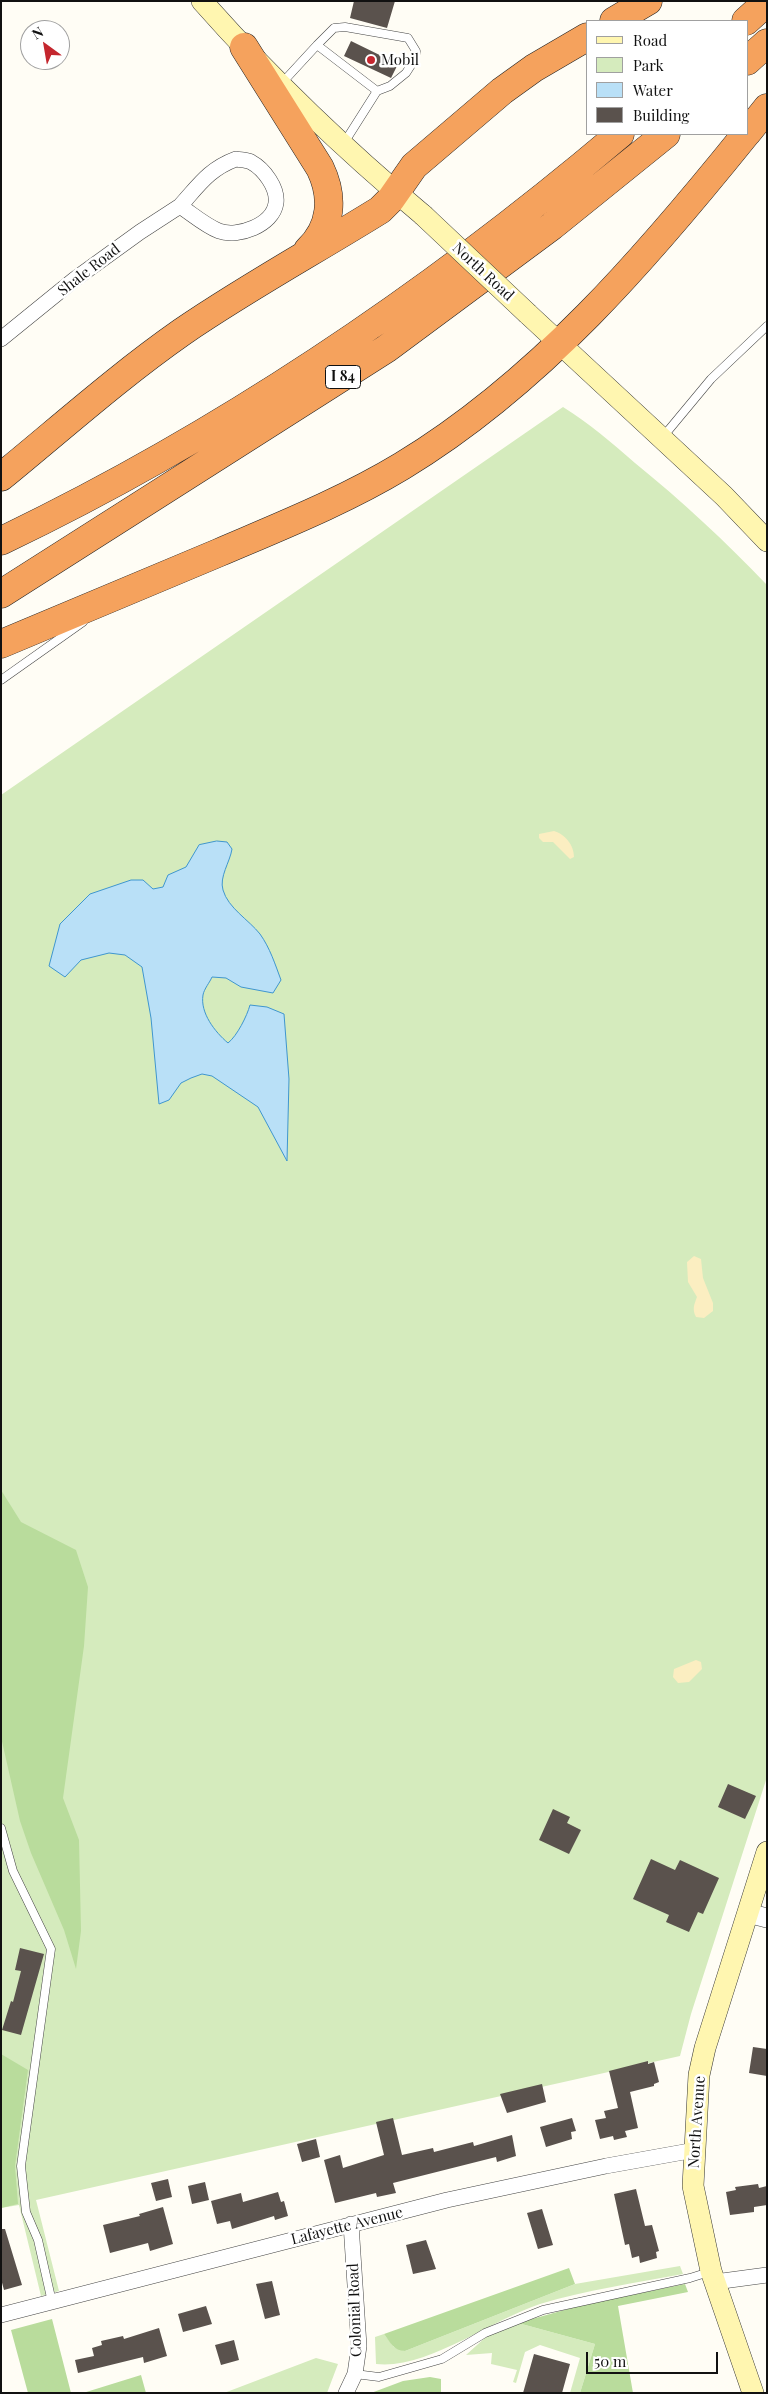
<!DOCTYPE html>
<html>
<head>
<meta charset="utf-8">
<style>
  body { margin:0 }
  #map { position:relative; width:768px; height:2394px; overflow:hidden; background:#fffdf5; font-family:"Playfair Display",serif }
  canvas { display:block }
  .frame { position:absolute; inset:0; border:2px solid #111; pointer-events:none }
  .legend { position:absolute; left:586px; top:20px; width:162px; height:115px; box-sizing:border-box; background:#fff; border:1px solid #a0a0a0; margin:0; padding:6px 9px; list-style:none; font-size:15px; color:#111 }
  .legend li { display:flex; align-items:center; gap:10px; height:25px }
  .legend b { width:25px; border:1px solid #a0a0a0 }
  .north { position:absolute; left:20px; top:20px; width:50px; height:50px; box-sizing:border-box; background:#fff; border:1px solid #a0a0a0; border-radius:50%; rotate:328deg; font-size:14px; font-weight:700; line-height:20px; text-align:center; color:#111 }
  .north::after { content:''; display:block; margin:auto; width:18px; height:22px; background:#c4262e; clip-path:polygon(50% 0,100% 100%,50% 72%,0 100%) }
  .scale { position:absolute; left:586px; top:2352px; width:132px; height:22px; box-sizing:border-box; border:2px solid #111; border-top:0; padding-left:6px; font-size:15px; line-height:18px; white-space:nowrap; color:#111; -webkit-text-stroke:4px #fff; paint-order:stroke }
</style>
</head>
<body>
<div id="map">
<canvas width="768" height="2394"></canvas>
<div class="frame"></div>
<ul class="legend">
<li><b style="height:6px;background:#fff6b0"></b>Road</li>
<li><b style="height:14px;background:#d5ebbd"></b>Park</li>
<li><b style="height:14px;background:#b9e0f7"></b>Water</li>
<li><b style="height:14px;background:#5a524d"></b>Building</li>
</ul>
<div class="north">N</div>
<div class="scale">50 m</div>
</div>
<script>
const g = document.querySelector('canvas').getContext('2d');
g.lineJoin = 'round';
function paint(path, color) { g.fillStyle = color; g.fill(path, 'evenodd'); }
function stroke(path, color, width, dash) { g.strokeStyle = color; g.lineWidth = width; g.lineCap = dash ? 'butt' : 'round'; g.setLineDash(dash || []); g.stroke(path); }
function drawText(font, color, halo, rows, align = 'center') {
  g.font = font + ' "Playfair Display",serif'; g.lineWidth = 5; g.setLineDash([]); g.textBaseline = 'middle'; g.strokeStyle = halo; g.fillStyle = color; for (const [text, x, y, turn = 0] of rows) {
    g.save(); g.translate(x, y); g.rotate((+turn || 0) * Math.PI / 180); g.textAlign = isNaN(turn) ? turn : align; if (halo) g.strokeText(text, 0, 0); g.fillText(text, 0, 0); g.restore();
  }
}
paint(new Path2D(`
  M 563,407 C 589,423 612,443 635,463 C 682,501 726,542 767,585 L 767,1777 L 691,2014 L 680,2056 L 36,2200 L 59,2291 L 41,2296 L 19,2205 L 1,2208 L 1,795 Z
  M 680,2266 L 683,2274 C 635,2283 586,2290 540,2304 C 491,2320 426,2370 376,2364 L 375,2337 L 384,2334 L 394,2347 L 405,2351 L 575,2284 Z
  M 518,2323 L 595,2344 L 580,2393 L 570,2393 L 580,2358 L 540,2345 L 525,2352 L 516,2383 L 513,2382 L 517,2370 L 491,2364 L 492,2353 L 466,2355 L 487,2336 Z
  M 316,2358 L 338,2364 L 327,2393 L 224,2393 Z`), '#d5ebbd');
paint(new Path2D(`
  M 1,1490 L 21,1522 L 76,1550 L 88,1587 L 84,1646 L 63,1798 L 79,1840 L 81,1931 L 76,1969 L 64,1930 L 31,1853 L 20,1821 L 1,1737 Z
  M 1,2054 L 28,2070 L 15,2166 L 18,2204 L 1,2208 Z
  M 569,2268 L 575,2284 L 405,2351 C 394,2351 390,2342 384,2334 Z
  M 685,2284 L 688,2292 L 618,2306 L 633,2393 L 580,2393 L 595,2344 L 518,2323 L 582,2305 Z
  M 52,2319 L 71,2393 L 28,2393 L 11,2330 Z
  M 141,2375 L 146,2393 L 83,2393 Z
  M 430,2377 L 441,2379 L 441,2393 L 371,2393 L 403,2381 Z`), '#b9dc9c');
paint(new Path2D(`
  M 554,831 C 565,834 574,845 574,857 L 570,859 L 553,842 L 543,842 L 539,838 L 539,834 Z
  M 694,1256 L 701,1259 L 703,1278 L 713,1303 L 713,1311 L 704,1318 L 696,1317 C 692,1309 694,1305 697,1297 L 688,1282 L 687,1262 Z
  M 696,1660 L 701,1662 L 702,1669 L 689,1682 L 678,1683 L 673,1677 L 674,1669 Z`), '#fbeec1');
const water = new Path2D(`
  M 217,841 L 227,842 L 232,849 C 230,862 219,877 223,890 C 228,908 249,920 260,934 C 270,948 275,964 281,980 L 273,993 L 241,987 L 226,978 L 212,977 C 210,982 204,989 203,995 C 200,1013 215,1032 228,1043 C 237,1036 247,1016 250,1005 L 267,1007 L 284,1014 L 289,1079 L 287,1161 L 258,1107 L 212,1076 L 202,1074 L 191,1078 L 181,1083 L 169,1100 L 159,1104 L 151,1018 L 142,967 L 125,955 L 109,953 L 81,960 L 65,977 L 49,966 L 60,924 L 90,894 L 131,880 L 143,880 L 153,889 L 163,887 L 168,875 L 186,867 L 199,845 Z`);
paint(water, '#b9e0f7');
stroke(water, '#3f96cf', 1);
paint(new Path2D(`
  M 354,1 L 395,1 L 387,28 L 350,18 Z
  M 351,41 L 398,64 L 391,78 L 344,56 Z
  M 728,1784 L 756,1796 L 745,1819 L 718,1807 Z
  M 553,1809 L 570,1817 L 567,1823 L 581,1830 L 569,1854 L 539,1840 Z
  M 651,1859 L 675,1870 L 680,1860 L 719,1878 L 703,1914 L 698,1912 L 689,1932 L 666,1922 L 669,1915 L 633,1899 Z
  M 20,1948 L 44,1954 L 21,2035 L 2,2030 L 11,2001 L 13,2002 L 21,1971 L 15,1970 Z
  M 753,2047 L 767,2049 L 767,2076 L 749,2073 Z
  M 648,2061 L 648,2064 L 654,2062 L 659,2082 L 654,2084 L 654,2086 L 630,2092 L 638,2128 L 625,2131 L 627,2137 L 614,2140 L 613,2136 L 600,2139 L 595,2120 L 606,2118 L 604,2111 L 618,2108 L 609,2071 Z
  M 542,2084 L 546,2102 L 507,2113 L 500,2094 Z
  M 393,2118 L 402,2155 L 433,2148 L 434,2152 L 473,2142 L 474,2146 L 512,2135 L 516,2156 L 497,2162 L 496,2157 L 393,2183 L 396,2193 L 377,2197 L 376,2193 L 335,2203 L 324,2160 L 340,2155 L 343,2168 L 384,2155 L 376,2122 Z
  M 572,2118 L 576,2131 L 571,2132 L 572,2139 L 546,2147 L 540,2127 Z
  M 316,2139 L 320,2157 L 302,2162 L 297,2144 Z
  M 168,2179 L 172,2197 L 156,2201 L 151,2183 Z
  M 205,2182 L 209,2200 L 192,2204 L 188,2186 Z
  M 758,2184 L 759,2188 L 767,2186 L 767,2205 L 754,2207 L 754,2212 L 730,2215 L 726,2192 L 736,2190 L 735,2187 Z
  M 636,2189 L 645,2226 L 652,2225 L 659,2251 L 656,2252 L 657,2258 L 640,2263 L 639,2256 L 632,2258 L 629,2244 L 625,2245 L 614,2194 Z
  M 278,2192 L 281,2202 L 284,2201 L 288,2216 L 275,2220 L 274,2216 L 232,2229 L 230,2221 L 217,2224 L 211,2201 L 241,2193 L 243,2202 Z
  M 163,2207 L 173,2244 L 150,2251 L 148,2243 L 110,2253 L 103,2225 L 140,2216 L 139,2214 Z
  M 542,2209 L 553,2245 L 538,2249 L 527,2213 Z
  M 1,2229 L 5,2229 L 22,2285 L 4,2290 L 1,2279 Z
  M 426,2240 L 436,2269 L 413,2274 L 406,2245 Z
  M 272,2281 L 280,2315 L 265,2319 L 256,2284 Z
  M 206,2306 L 212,2324 L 183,2332 L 178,2314 Z
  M 159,2328 L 167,2356 L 144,2363 L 143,2357 L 78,2373 L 75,2360 L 94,2356 L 92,2348 L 102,2345 L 101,2341 L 123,2336 L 124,2339 Z
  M 234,2340 L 239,2360 L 221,2365 L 215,2345 Z
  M 534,2354 L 570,2364 L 562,2393 L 523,2393 Z`), '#5a524d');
const service = new Path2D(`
  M 317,45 L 334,28 L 345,27 L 408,38 L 416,51 L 415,59 L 406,73 L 390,86 L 377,91 L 344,143
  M 282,83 L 317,45 L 377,91
  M 662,438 L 711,379 L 767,326
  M 1,680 L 83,622
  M 1,1828 L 13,1871 L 51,1949 L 21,2166 L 26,2212 L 38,2240 L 52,2302
  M 355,2374 L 379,2377 L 442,2359 L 485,2333 L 543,2310 L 690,2278 L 709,2272`);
const minor = new Path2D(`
  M 236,159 C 241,160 247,160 251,162 C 264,169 278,188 276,203 C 273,225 238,238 219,231 C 206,226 192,214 180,206 C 199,185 209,169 236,159 Z
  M 1,339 L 75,279 L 140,232 L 180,206
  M 715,2282 L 767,2275
  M 1,2315 L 447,2200 L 606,2166 L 695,2150
  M 346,2393 L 355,2374 L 359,2346 L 351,2224`);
const tertiary = new Path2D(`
  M 748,1913 L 767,1918`);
const secondary = new Path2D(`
  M 202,1 C 270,78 344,149 423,215
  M 528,314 L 724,496 L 767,541
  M 753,2393 L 711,2271 L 693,2186 L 699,2075 L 705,2048 L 767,1852`);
const motorway = new Path2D(`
  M 614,21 L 648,1
  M 746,21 L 767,2
  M 244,47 L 320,168 C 334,197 332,227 308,250
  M 747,61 L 767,43
  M 747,133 L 767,108
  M 1,477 C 61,428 119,376 182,332 C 246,288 314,251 380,210 L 391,199 L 414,166 L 502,91 L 534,68 L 587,37
  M 1,541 C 224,434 432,293 620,134
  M 1,594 L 386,349 L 552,226 L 666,134
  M 1,644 C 74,614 146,583 218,553 C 281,526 344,501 402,466 C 539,383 647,257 746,134`);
stroke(service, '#444', 9);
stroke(minor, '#444', 16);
stroke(tertiary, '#444', 20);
stroke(secondary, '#333', 22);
stroke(motorway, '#222', 29);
stroke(service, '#fff', 8);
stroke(minor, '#fff', 15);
stroke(tertiary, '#fff', 19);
stroke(secondary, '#fff6b0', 21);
stroke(motorway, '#f5a25d', 28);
const secondaryBridge = new Path2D(`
  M 423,215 L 528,314`);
stroke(secondaryBridge, '#333', 22, []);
stroke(secondaryBridge, '#fff6b0', 21);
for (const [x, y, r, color] of [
  [371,60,5,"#c4262e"]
]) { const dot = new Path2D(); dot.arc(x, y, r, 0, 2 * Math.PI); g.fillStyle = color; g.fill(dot); stroke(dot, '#fff', 2); }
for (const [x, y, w] of [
  [343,377,35]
]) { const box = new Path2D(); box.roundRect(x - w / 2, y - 11.5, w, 23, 4); g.fillStyle = '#fff'; g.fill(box); stroke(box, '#111', 1); }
drawText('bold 14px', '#111', null, [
  ["I 84",343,377]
]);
drawText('15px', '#111', '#fff', [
  ["Mobil",381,60]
], 'left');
drawText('15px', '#111', '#fff', [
  ["Shale Road",89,270,-38],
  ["North Road",483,272,43],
  ["North Avenue",697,2122,-86],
  ["Lafayette Avenue",347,2226,-14],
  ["Colonial Road",355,2310,-92]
]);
</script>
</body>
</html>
